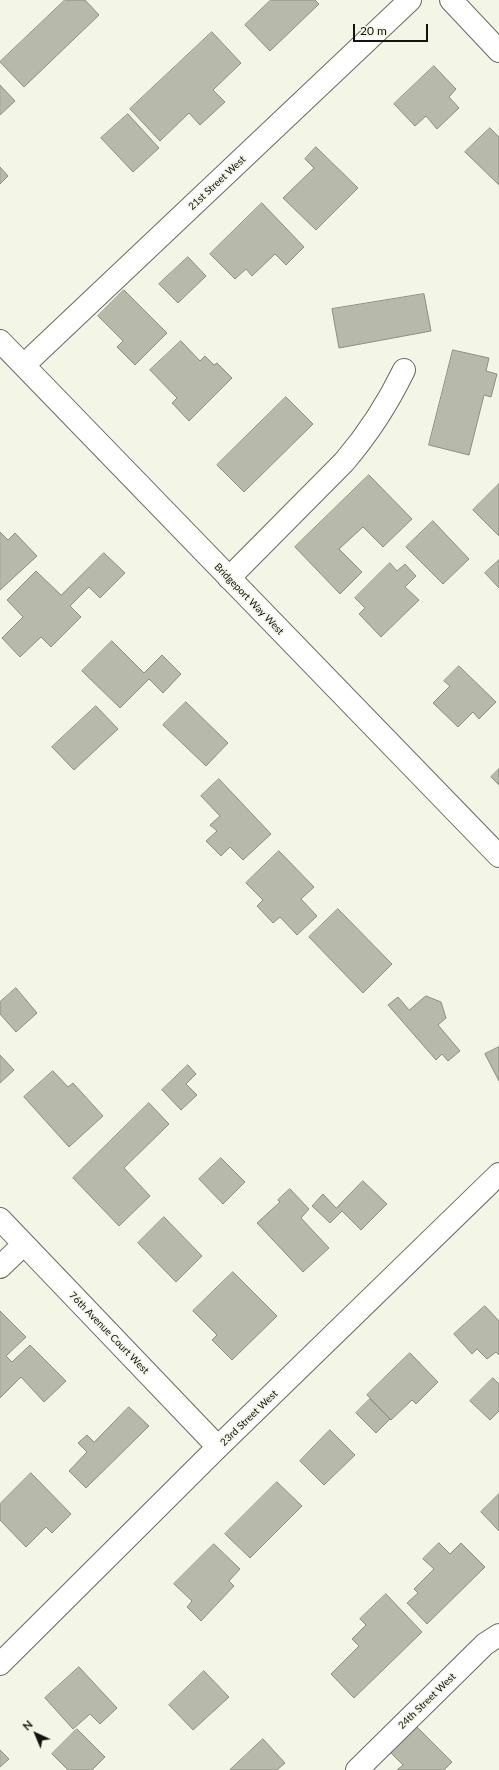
<!DOCTYPE html>
<html>
<head>
<meta charset="utf-8">
<style>
  body { margin:0 }
  #map { position:relative; width:499px; height:1770px; overflow:hidden; background:#f3f5e6; font-family:Lato,sans-serif }
  canvas { display:block }
  .north { position:absolute; left:16px; top:1714px; width:40px; height:40px; -webkit-text-stroke:3px #f3f5e6; paint-order:stroke; rotate:316deg; font-size:11px; font-weight:700; line-height:16px; text-align:center; color:#13140f }
  .north::after { content:''; display:block; margin:auto; width:14px; height:18px; background:#13140f; clip-path:polygon(50% 0,100% 100%,50% 72%,0 100%) }
  .scale { position:absolute; left:353px; top:24px; width:75px; height:18px; box-sizing:border-box; border:2px solid #13140f; border-top:0; padding-left:5px; font-size:12px; line-height:14px; white-space:nowrap; color:#13140f; -webkit-text-stroke:3px #f3f5e6; paint-order:stroke }
</style>
</head>
<body>
<div id="map">
<canvas width="499" height="1770"></canvas>
<div class="north">N</div>
<div class="scale">20 m</div>
</div>
<script>
const g = document.querySelector('canvas').getContext('2d');
g.lineJoin = 'round';
function paint(path, color) { g.fillStyle = color; g.fill(path, 'evenodd'); }
function stroke(path, color, width, dash) { g.strokeStyle = color; g.lineWidth = width; g.lineCap = dash ? 'butt' : 'round'; g.setLineDash(dash || []); g.stroke(path); }
function drawText(font, color, halo, rows, align = 'center') {
  g.font = font + ' Lato,sans-serif'; g.lineWidth = 3; g.setLineDash([]); g.textBaseline = 'middle'; g.strokeStyle = halo; g.fillStyle = color; for (const [text, x, y, turn = 0] of rows) {
    g.save(); g.translate(x, y); g.rotate((+turn || 0) * Math.PI / 180); g.textAlign = isNaN(turn) ? turn : align; if (halo) g.strokeText(text, 0, 0); g.fillText(text, 0, 0); g.restore();
  }
}
const building = new Path2D(`
  M 65,0 L 85,0 L 99,15 L 24,87 L 0,62 Z
  M 271,0 L 315,0 L 319,4 L 270,51 L 245,25 Z
  M 212,32 L 241,63 L 213,90 L 225,102 L 200,125 L 189,113 L 160,141 L 130,109 Z
  M 434,66 L 456,89 L 449,97 L 459,108 L 437,129 L 426,116 L 415,126 L 394,104 Z
  M 0,85 L 15,101 L 0,115 Z
  M 128,114 L 159,148 L 133,172 L 101,138 Z
  M 490,128 L 499,137 L 499,185 L 465,152 Z
  M 316,147 L 358,188 L 316,230 L 283,198 L 314,168 L 305,159 Z
  M 0,167 L 8,176 L 0,184 Z
  M 262,203 L 304,247 L 286,265 L 275,254 L 252,276 L 246,269 L 235,279 L 210,254 Z
  M 188,257 L 206,276 L 178,303 L 159,284 Z
  M 124,290 L 167,333 L 135,365 L 117,347 L 123,341 L 98,316 Z
  M 424,294 L 431,331 L 339,348 L 332,309 Z
  M 181,341 L 200,361 L 205,356 L 214,365 L 217,363 L 232,378 L 189,421 L 172,403 L 177,398 L 150,370 Z
  M 453,350 L 489,358 L 486,371 L 497,374 L 491,397 L 484,395 L 469,455 L 429,445 Z
  M 286,397 L 313,424 L 244,492 L 217,465 Z
  M 369,475 L 412,519 L 383,547 L 363,527 L 339,549 L 362,572 L 340,594 L 295,547 Z
  M 499,484 L 499,536 L 473,510 Z
  M 433,521 L 469,559 L 443,584 L 406,547 Z
  M 0,532 L 8,540 L 15,533 L 37,556 L 0,590 Z
  M 104,553 L 125,573 L 100,598 L 89,587 L 70,606 L 81,617 L 51,647 L 41,637 L 20,657 L 2,638 L 23,617 L 7,600 L 36,571 L 61,595 Z
  M 499,560 L 499,588 L 485,573 Z
  M 390,563 L 397,571 L 405,564 L 416,576 L 405,587 L 419,600 L 381,637 L 359,614 L 365,608 L 355,598 Z
  M 112,641 L 144,673 L 162,655 L 181,674 L 163,693 L 149,679 L 120,708 L 82,671 Z
  M 459,666 L 496,702 L 479,719 L 473,712 L 458,727 L 433,703 L 450,686 L 444,681 Z
  M 186,702 L 228,743 L 206,766 L 163,725 Z
  M 96,706 L 118,729 L 74,770 L 52,747 Z
  M 499,769 L 499,785 L 491,777 Z
  M 219,779 L 271,834 L 243,860 L 230,847 L 221,856 L 206,841 L 217,831 L 210,825 L 220,816 L 201,796 Z
  M 279,851 L 314,887 L 301,899 L 317,916 L 297,935 L 280,917 L 273,923 L 257,906 L 263,900 L 246,883 Z
  M 338,909 L 392,964 L 363,993 L 309,937 Z
  M 16,988 L 37,1013 L 16,1032 L 0,1014 L 0,1002 Z
  M 426,996 L 441,1002 L 446,1018 L 438,1025 L 460,1051 L 448,1061 L 442,1054 L 436,1060 L 388,1005 L 398,997 L 409,1010 Z
  M 499,1047 L 499,1081 L 485,1054 Z
  M 0,1055 L 14,1070 L 0,1083 Z
  M 188,1065 L 196,1074 L 186,1084 L 197,1095 L 181,1110 L 162,1090 Z
  M 53,1071 L 68,1087 L 73,1083 L 103,1116 L 69,1147 L 24,1097 Z
  M 149,1103 L 169,1124 L 124,1168 L 150,1196 L 119,1226 L 73,1178 Z
  M 221,1158 L 245,1182 L 223,1204 L 199,1179 Z
  M 363,1181 L 387,1204 L 361,1230 L 342,1211 L 330,1223 L 312,1206 L 323,1194 L 336,1208 Z
  M 290,1189 L 309,1209 L 301,1218 L 329,1248 L 303,1272 L 257,1223 L 280,1202 L 278,1200 Z
  M 164,1217 L 202,1256 L 176,1282 L 138,1243 Z
  M 233,1272 L 277,1316 L 232,1360 L 212,1340 L 217,1335 L 193,1311 Z
  M 485,1306 L 499,1321 L 499,1355 L 496,1352 L 487,1359 L 477,1349 L 472,1354 L 454,1334 Z
  M 0,1311 L 26,1337 L 6,1356 L 12,1362 L 30,1345 L 66,1381 L 44,1402 L 21,1377 L 0,1398 Z
  M 410,1353 L 438,1382 L 416,1404 L 412,1400 L 391,1420 L 367,1395 Z
  M 493,1378 L 499,1384 L 499,1411 L 490,1420 L 470,1401 Z
  M 370,1399 L 390,1419 L 376,1433 L 356,1413 Z
  M 129,1407 L 149,1426 L 86,1488 L 69,1471 L 87,1452 L 78,1443 L 87,1435 L 94,1442 Z
  M 330,1430 L 355,1455 L 324,1485 L 300,1461 Z
  M 31,1473 L 71,1514 L 52,1533 L 46,1527 L 26,1547 L 0,1520 L 0,1504 Z
  M 277,1482 L 302,1506 L 250,1558 L 225,1534 Z
  M 499,1494 L 499,1531 L 481,1512 Z
  M 439,1543 L 450,1554 L 461,1543 L 485,1567 L 427,1624 L 407,1603 L 418,1593 L 414,1589 L 434,1569 L 423,1559 Z
  M 214,1544 L 240,1569 L 229,1581 L 234,1586 L 201,1621 L 187,1607 L 192,1601 L 174,1584 Z
  M 386,1594 L 422,1632 L 354,1698 L 331,1674 L 359,1646 L 352,1639 L 366,1625 L 360,1619 Z
  M 79,1667 L 117,1708 L 100,1724 L 90,1714 L 73,1729 L 45,1698 Z
  M 204,1671 L 229,1697 L 193,1730 L 169,1705 Z
  M 416,1726 L 452,1762 L 444,1770 L 397,1770 L 403,1765 L 390,1752 Z
  M 77,1729 L 105,1757 L 92,1770 L 68,1770 L 52,1754 Z
  M 263,1739 L 285,1763 L 277,1770 L 230,1770 Z
  M 0,1750 L 9,1759 L 0,1767 Z`);
paint(building, '#b7b9ab');
stroke(building, '#8c8e81', 1);
const minor = new Path2D(`
  M 451,0 L 499,51
  M 24,365 L 410,0
  M 229,578 L 344,462 C 368,434 388,403 404,370
  M 0,1219 L 218,1447
  M 0,1267 L 24,1244
  M 0,1664 L 218,1447 L 499,1174
  M 357,1770 L 485,1644 L 499,1635`);
const major = new Path2D(`
  M 0,341 L 499,856`);
stroke(minor, '#696b5e', 24);
stroke(major, '#696b5e', 24);
stroke(minor, '#fff', 22);
stroke(major, '#fff', 22);
drawText('10px', '#13140f', '#f3f5e6', [
  ["21st Street West",217,183,-43],
  ["Bridgeport Way West",249,599,46],
  ["76th Avenue Court West",109,1333,46],
  ["23rd Street West",249,1418,-44],
  ["24th Street West",427,1701,-44]
]);
</script>
</body>
</html>
